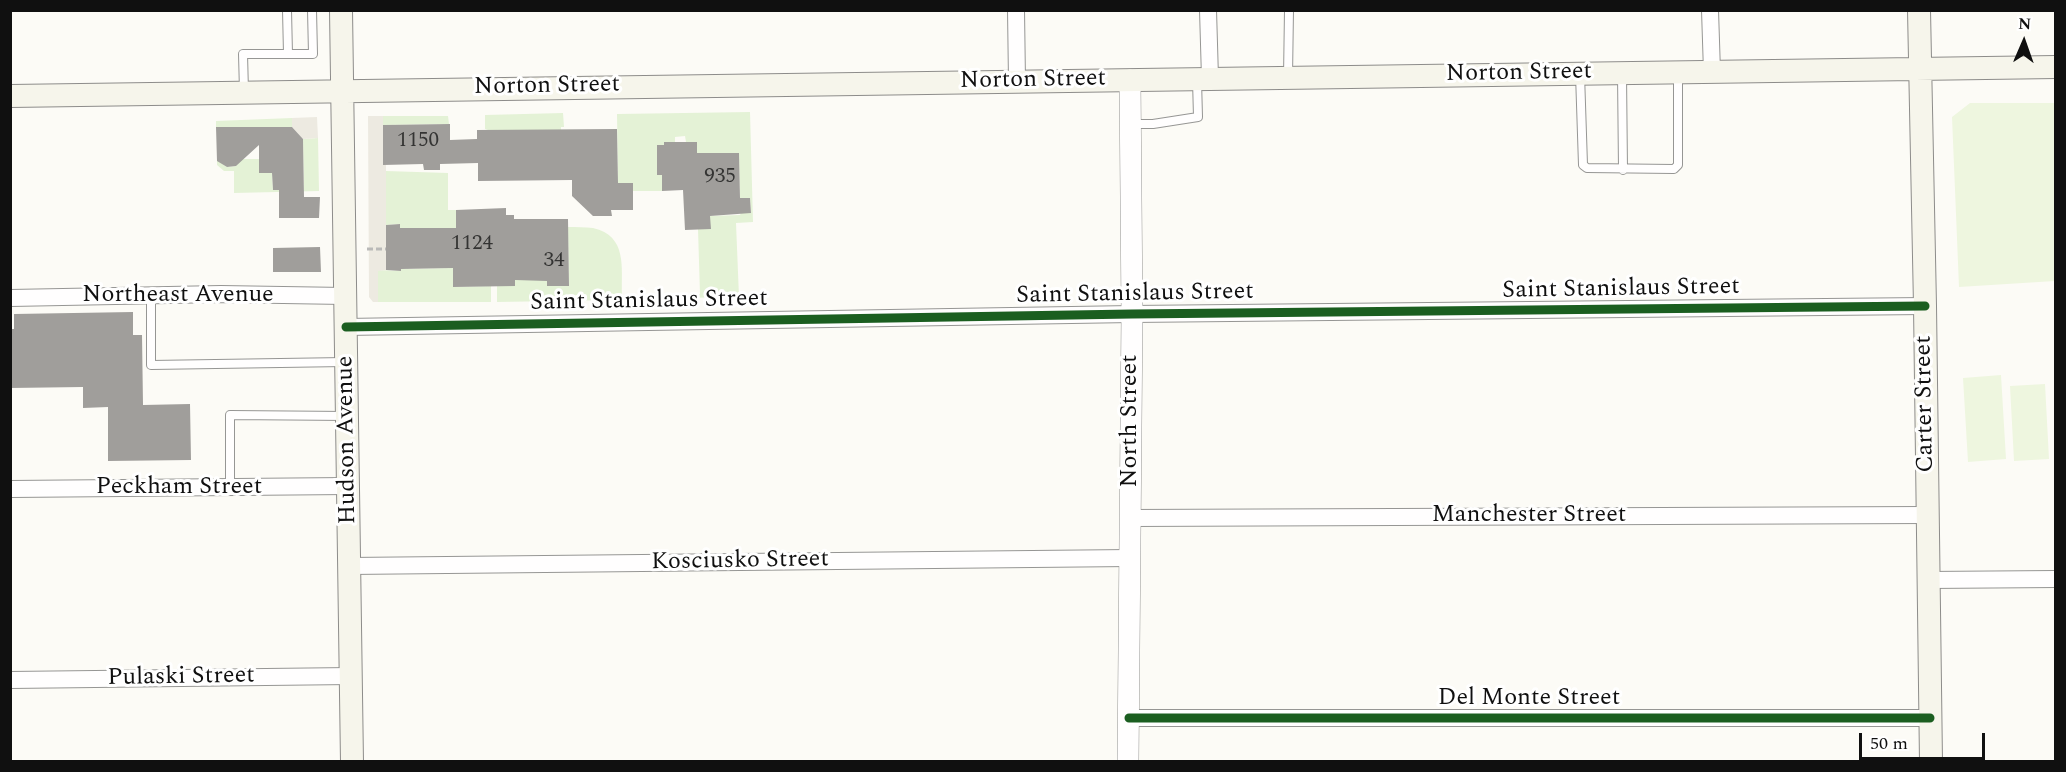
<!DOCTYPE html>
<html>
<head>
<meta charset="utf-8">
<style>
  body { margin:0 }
  #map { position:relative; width:2066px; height:772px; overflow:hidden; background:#fcfbf6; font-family:Spectral,serif }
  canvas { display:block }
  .frame { position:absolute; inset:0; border:12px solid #101010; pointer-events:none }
  .north { position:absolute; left:1994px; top:12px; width:60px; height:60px; -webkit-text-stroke:4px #fff; paint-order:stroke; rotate:2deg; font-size:16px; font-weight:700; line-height:24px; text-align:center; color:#101010 }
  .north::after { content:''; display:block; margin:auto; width:21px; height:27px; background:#101010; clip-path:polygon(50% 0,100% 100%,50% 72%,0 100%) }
  .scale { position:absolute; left:1859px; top:733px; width:126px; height:27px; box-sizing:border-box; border:3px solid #101010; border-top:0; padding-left:8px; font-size:18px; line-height:21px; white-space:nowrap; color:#101010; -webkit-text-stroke:4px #fff; paint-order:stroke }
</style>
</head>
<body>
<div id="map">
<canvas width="2066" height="772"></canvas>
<div class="frame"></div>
<div class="north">N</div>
<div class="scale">50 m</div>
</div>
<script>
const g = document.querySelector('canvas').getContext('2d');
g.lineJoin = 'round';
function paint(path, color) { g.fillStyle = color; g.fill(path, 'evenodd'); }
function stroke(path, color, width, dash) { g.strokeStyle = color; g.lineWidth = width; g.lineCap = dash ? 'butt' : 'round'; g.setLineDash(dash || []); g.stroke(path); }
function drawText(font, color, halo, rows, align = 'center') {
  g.font = font + ' Spectral,serif'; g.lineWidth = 6; g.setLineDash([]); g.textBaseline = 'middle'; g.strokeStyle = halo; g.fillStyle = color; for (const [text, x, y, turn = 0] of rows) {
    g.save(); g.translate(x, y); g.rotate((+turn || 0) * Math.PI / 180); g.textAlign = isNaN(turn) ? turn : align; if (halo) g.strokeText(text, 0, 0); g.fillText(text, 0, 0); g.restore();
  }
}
paint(new Path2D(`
  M 750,112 L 753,222 L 736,223 L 739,297 L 680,298 L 680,294 L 700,294 L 698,229 L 710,216 L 740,215 L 741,213 L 751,213 L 750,198 L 740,198 L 739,153 L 697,155 L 697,142 L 686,142 L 685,136 L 675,137 L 675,142 L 664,142 L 664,145 L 657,146 L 657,174 L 662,175 L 662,191 L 633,191 L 618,183 L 617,114 Z
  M 563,113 L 564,127 L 561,127 L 561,130 L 488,130 L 485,129 L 485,115 Z
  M 383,116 L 448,116 L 449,124 L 383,125 Z
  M 292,118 L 292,127 L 216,127 L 216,121 Z
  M 318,138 L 319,191 L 234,193 L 234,171 L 224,171 L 217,165 L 217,159 L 221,159 L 221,163 L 227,167 L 236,166 L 240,159 L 259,159 L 259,173 L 272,173 L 273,190 L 304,190 L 303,139 Z
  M 386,171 L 448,173 L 448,210 L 456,210 L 456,228 L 400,228 L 400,224 L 386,225 Z
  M 568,227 C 576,227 585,227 593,228 C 628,236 621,268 622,295 L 618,300 L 497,302 L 497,286 L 515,286 L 515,272 L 547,281 L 547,286 L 569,286 Z
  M 453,268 L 453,287 L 491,286 L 491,302 L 378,302 L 378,270 L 401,271 L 401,269 Z`), '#e4f2d6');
paint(new Path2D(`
  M 1970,103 L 2055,103 L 2055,281 L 1959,287 L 1952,117 Z
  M 2001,375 L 2006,459 L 1968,462 L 1963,378 Z
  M 2045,384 L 2049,459 L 2014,461 L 2010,386 Z`), '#eef6df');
paint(new Path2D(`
  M 368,116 L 383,116 L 383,164 L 386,165 L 386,270 L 378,271 L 378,302 L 373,302 L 369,297 Z
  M 317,117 L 318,138 L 303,139 L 292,127 L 292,118 Z`), '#edeae1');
paint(new Path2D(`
  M 450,124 L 450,140 L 477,139 L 477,130 L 617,129 L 618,183 L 633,183 L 633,210 L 611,210 L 612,216 L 593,216 L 572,196 L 572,180 L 478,181 L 478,163 L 440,164 L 440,170 L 424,170 L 423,164 L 383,165 L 383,125 Z
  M 216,127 L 292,127 L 303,139 L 304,197 L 320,197 L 319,218 L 279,218 L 279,190 L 273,190 L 272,173 L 259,173 L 259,145 L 236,166 L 227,167 L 217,161 Z
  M 664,142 L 697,142 L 697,153 L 739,153 L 740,198 L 750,198 L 751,213 L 710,216 L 711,229 L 685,230 L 683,190 L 662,191 L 662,175 L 657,175 L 657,145 L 664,145 Z
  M 506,208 L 506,215 L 514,215 L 514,219 L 568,219 L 569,286 L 547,286 L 547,281 L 515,280 L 515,286 L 453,287 L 453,268 L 401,269 L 401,271 L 386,270 L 386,225 L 400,224 L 400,228 L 456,228 L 456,210 Z
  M 320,247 L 321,272 L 273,272 L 273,248 Z
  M 133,312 L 133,335 L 142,335 L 143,405 L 190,404 L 191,460 L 108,461 L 108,407 L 83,408 L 83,387 L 10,388 L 10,329 L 14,329 L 14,314 Z`), '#a09e9b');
const service = new Path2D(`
  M 287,10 L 288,54
  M 1580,74 L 1583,165 L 1587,168 L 1674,169 L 1678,165 L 1678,74
  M 1622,74 L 1623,170
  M 1288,77 L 1289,10
  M 244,91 L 243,54 L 313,54 L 312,10
  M 1131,124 L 1153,124 L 1198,117 L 1197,80
  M 151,295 L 151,365 L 345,362
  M 230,487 L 230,415 L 347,416`);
const minor = new Path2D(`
  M 1016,10 L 1017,81
  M 1208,10 L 1210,78
  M 1710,10 L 1712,72
  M 10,298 L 221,294 L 345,296
  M 346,327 L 1132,314 L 1925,306
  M 10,489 L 348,486
  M 1130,518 L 1927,515
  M 349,566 L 1130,558
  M 1928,580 L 2056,579
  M 10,680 L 351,676
  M 1129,718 L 1930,718`);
const tertiary = new Path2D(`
  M 1128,762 L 1132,314 L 1130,80`);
const secondary = new Path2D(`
  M 341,10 L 352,762
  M 1919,10 L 1925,306 L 1931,762
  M 10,96 L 2056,67`);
stroke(service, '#969694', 10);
stroke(minor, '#969694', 18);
stroke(tertiary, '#969694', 22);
stroke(secondary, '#8d8c8a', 24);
stroke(new Path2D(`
  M 367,249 L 386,249`), '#b9b9b8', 3, [6, 3]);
stroke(service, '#fffefe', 8);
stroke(minor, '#fffefe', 16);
stroke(tertiary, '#fffefe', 21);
stroke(secondary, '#f6f5eb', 22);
stroke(new Path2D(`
  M 346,327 L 1132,314 L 1925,306
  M 1129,718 L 1930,718`), '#1b5e20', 9);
drawText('21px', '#343433', null, [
  ["1150",418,142],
  ["935",720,178],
  ["1124",472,245],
  ["34",554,262]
]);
drawText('24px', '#101010', '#fff', [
  ["Norton Street",1519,74,-1],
  ["Norton Street",1033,81,-1],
  ["Norton Street",547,87,-1],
  ["Saint Stanislaus Street",1621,290,-1],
  ["Saint Stanislaus Street",1135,295,-1],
  ["Northeast Avenue",178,296],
  ["Saint Stanislaus Street",649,302,-1],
  ["Carter Street",1926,404,-91],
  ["North Street",1131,421,-90],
  ["Hudson Avenue",348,440,-91],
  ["Peckham Street",179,488],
  ["Manchester Street",1529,516],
  ["Kosciusko Street",740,562,-1],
  ["Pulaski Street",181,678,-1],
  ["Del Monte Street",1529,699]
]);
</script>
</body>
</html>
